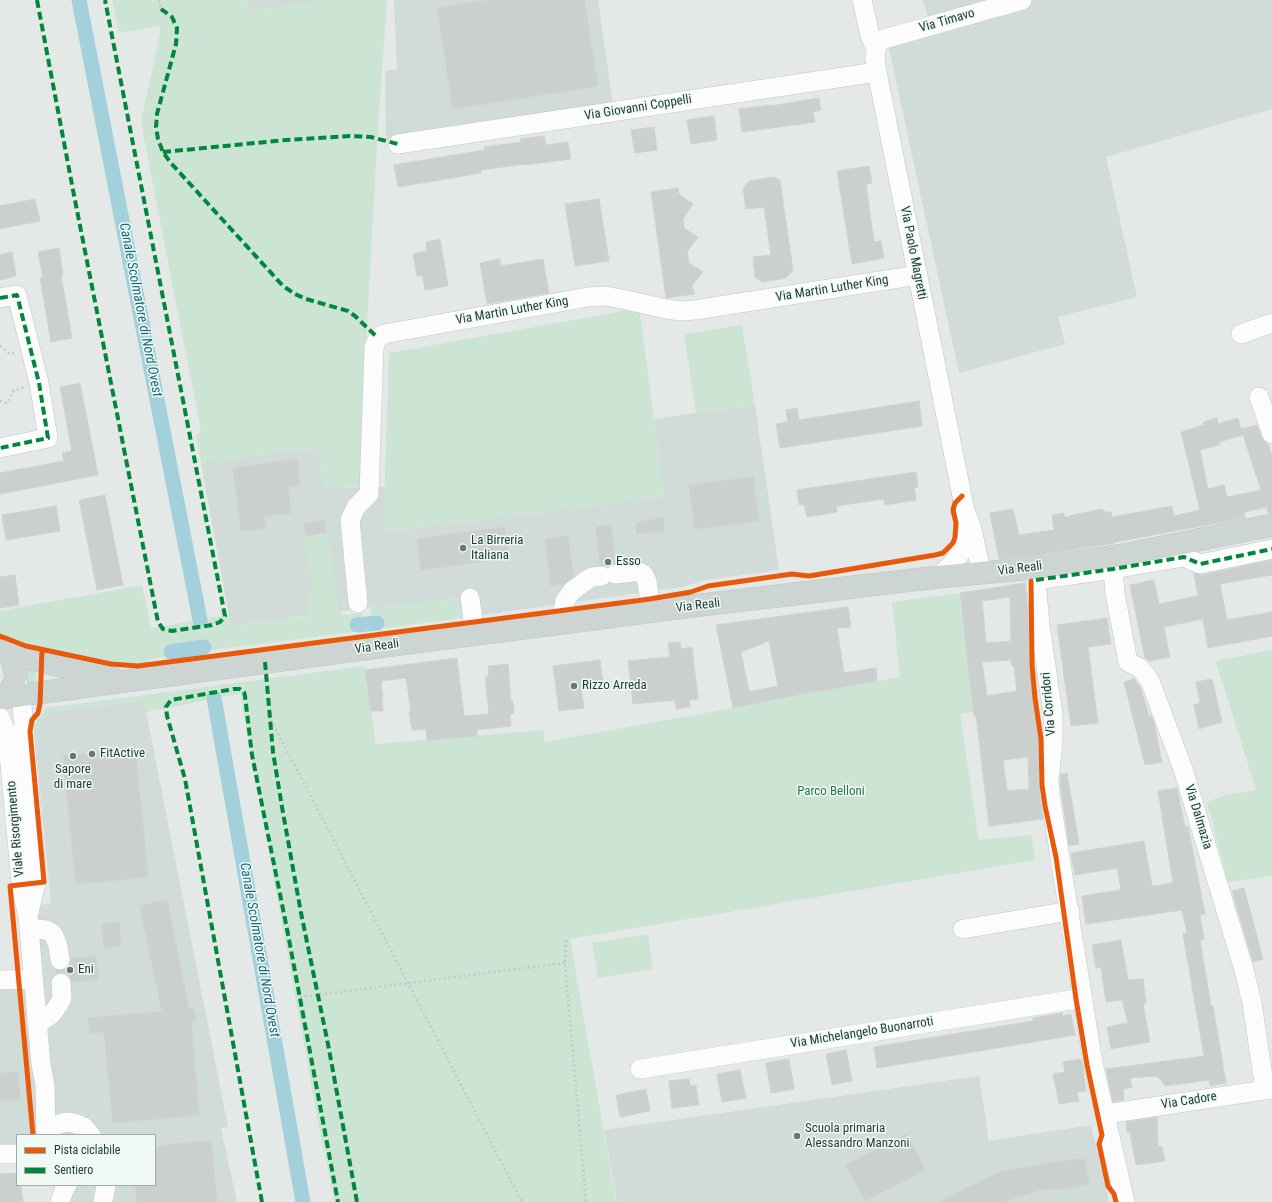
<!DOCTYPE html>
<html>
<head>
<meta charset="utf-8">
<style>
	body { margin:0 }
	#map { position:relative; width:1272px; height:1202px; overflow:hidden; background:#e4e9e7; font-family:"Roboto Condensed",sans-serif }
	canvas { display:block }
	.legend { position:absolute; left:16px; top:1134px; width:140px; height:52px; box-sizing:border-box; background:#f1f9f5; border:1px solid #9daea9; margin:0; padding:5px 7px; list-style:none; font-size:12px; color:#203e37 }
	.legend li { display:flex; align-items:center; gap:8px; height:20px }
	.legend b { width:20px; border:1px solid #9daea9 }
</style>
</head>
<body>
<div id="map">
<canvas width="1272" height="1202"></canvas>
<ul class="legend">
<li><b style="height:5px;background:#e8590c"></b>Pista ciclabile</li>
<li><b style="height:5px;background:#00873e"></b>Sentiero</li>
</ul>
</div>
<script>
const context = document.querySelector('canvas').getContext('2d');
context.lineJoin = 'round';
function paint(path, color) {
  context.fillStyle = color;
  context.fill(path, 'evenodd');
}
function toPath(rows) {
  const path = new Path2D();
  for (const r of rows) {
    path.moveTo(r[0], r[1]);
    for (let i = 2; i < r.length; i += 2) path.lineTo(r[i], r[i + 1]);
  }
  return path;
}
function trace(path, color, width, dash) {
  context.strokeStyle = color;
  context.lineWidth = width;
  context.lineCap = dash ? 'butt' : 'round';
  context.setLineDash(dash || []);
  context.stroke(path);
}
function label(font, color, halo, rows, align = 'center') {
  context.font = font + ' "Roboto Condensed",sans-serif';
  context.lineWidth = 3;
  context.setLineDash([]);
  context.textBaseline = 'middle';
  context.strokeStyle = halo;
  context.fillStyle = color;
  for (const [text, x, y, turn = 0] of rows) {
    context.save();
    context.translate(x, y);
    context.rotate((+turn || 0) * Math.PI / 180);
    context.textAlign = isNaN(turn) ? turn : align;
    if (halo) context.strokeText(text, 0, 0);
    context.fillText(text, 0, 0);
    context.restore();
  }
}
paint(toPath([
	[247,0,328,0,248,12],
	[394,0,598,0,613,105,386,141,385,71,397,69],
	[923,0,1272,0,1272,109,1106,157,1137,297,1058,317,1065,344,959,373,888,44,932,32],
	[755,405,779,570,706,580,682,587,461,618,458,599,371,607,231,626,201,463,318,448,324,488,385,487,384,532,664,497,654,419],
	[144,701,228,1127,221,1128,237,1202,58,1202,53,1185,155,1185,155,1135,17,1135,17,1152,0,1153,0,983,33,981,39,1040,49,1038,36,906,51,903,36,746,37,730,44,717,55,711],
	[979,1076,989,1141,1091,1125,1109,1202,617,1202,604,1130]
]), '#d1dbd7');
paint(toPath([
	[112,0,247,0,248,12,328,0,387,0,378,127,361,434,360,487,324,488,318,448,201,463,196,434,201,432,142,128,142,116,160,34,160,26,119,33],
	[629,310,640,313,664,497,383,532,389,353],
	[742,325,755,405,696,413,684,334],
	[328,533,339,612,342,612,343,615,361,613,363,620,359,621,357,623,357,625,360,629,364,628,364,631,204,651,203,643,171,647,172,656,149,659,148,663,138,664,116,663,37,646,13,639,0,633,0,611,142,585,151,628,229,615,231,626,310,616,308,595,314,592,303,537],
	[959,593,974,712,960,714,979,840,1032,835,1035,860,570,939,616,1202,335,1202,321,1138,240,694,234,695,146,712,143,701,55,711,44,717,37,730,36,746,34,727,38,718,46,708,364,666,376,744,543,730,545,742,733,708,797,695,900,677,892,602],
	[458,599,461,618,370,630,370,627,375,626,377,623,376,620,371,619,371,607],
	[1272,650,1272,876,1228,882,1207,802,1225,795,1256,790,1216,662,1222,660],
	[22,665,36,668,36,686,25,687],
	[648,934,653,969,598,978,592,943]
]), '#cce4d4');
trace(toPath([
	[179,646,179,650]
]), '#a2d1db', 4.5);
trace(toPath([
	[79,0,200,620],
	[357,625,377,623],
	[171,652,204,647],
	[214,698,303,1202]
]), '#a2d1db', 15);
const building = toPath([
	[488,0,584,0,598,86,453,109,437,8,488,0],
	[819,98,821,110,813,112,815,122,742,132,739,109,771,105,771,106,819,98],
	[714,116,717,140,691,144,687,120,714,116],
	[654,127,657,150,635,153,631,130,654,127],
	[544,136,546,145,568,142,571,159,524,165,524,164,481,170,481,173,398,187,394,165,485,150,484,147,521,142,520,139,544,136],
	[869,166,872,183,866,184,874,242,881,241,884,258,852,264,837,171,869,166],
	[774,177,780,180,793,270,786,278,763,282,755,277,753,257,771,255,764,207,746,209,743,189,749,181,774,177],
	[678,188,679,194,693,204,683,219,684,228,698,237,687,252,689,263,703,272,692,286,694,294,666,298,651,192,678,188],
	[35,199,40,221,0,229,0,206,35,199],
	[599,199,609,261,575,266,565,204,599,199],
	[440,239,448,286,425,290,422,275,417,276,413,254,427,251,426,242,440,239],
	[59,248,63,275,61,275,72,338,51,342,40,278,43,278,38,252,59,248],
	[12,252,16,276,0,280,0,255,12,252],
	[500,259,501,266,543,259,549,293,487,304,480,263,500,259],
	[80,383,98,475,0,494,0,473,64,461,62,453,72,451,60,387,80,383],
	[919,401,922,426,780,448,776,424,788,422,786,410,797,408,799,420,919,401],
	[1217,418,1218,424,1238,418,1241,429,1257,425,1262,438,1265,442,1268,444,1272,456,1272,513,1268,513,1267,507,1244,512,1245,518,1115,542,1115,543,1033,556,999,559,990,513,1013,509,1019,535,1054,530,1052,515,1064,513,1065,517,1101,509,1106,512,1111,512,1112,517,1172,506,1174,516,1200,510,1181,432,1204,425,1203,422,1217,418],
	[1243,435,1261,490,1227,497,1224,485,1208,489,1200,450,1219,445,1219,442,1243,435],
	[297,459,300,485,288,487,291,513,264,516,266,528,241,531,233,468,297,459],
	[916,472,918,487,914,487,916,500,885,505,884,499,836,506,837,512,807,517,804,504,799,505,797,490,916,472],
	[753,477,759,521,695,529,689,485,753,477],
	[105,495,123,585,97,590,79,500,105,495],
	[56,506,60,531,6,540,2,515,56,506],
	[663,518,664,531,637,534,636,522,663,518],
	[324,520,326,532,306,536,304,524,324,520],
	[611,525,615,563,608,567,600,565,596,527,611,525],
	[504,527,508,558,421,570,417,539,504,527],
	[568,536,573,576,564,584,551,586,545,539,568,536],
	[1272,560,1272,575,1220,584,1227,620,1272,612,1272,636,1208,648,1203,619,1164,627,1170,657,1149,661,1145,658,1130,585,1154,580,1159,604,1198,596,1194,573,1202,575,1272,560],
	[15,575,19,605,0,608,0,577,15,575],
	[1025,583,1028,612,1029,665,1036,721,1039,739,1040,762,1038,782,1043,819,989,826,976,715,974,716,960,593,1025,583],
	[1010,597,1011,641,986,643,982,601,1010,597],
	[1011,660,1012,666,1014,666,1017,691,987,696,982,662,1011,660],
	[1028,757,1029,789,1007,791,1003,760,1028,757],
	[848,607,851,627,837,628,844,673,876,668,877,681,797,695,733,708,716,625,848,607],
	[769,641,778,686,749,692,741,652,769,641],
	[1107,618,1111,644,1088,647,1098,723,1071,726,1057,625,1107,618],
	[680,642,681,649,692,647,698,699,689,700,690,707,676,709,675,700,633,704,628,661,670,657,668,643,680,642],
	[457,658,464,716,489,714,485,677,489,677,488,666,508,664,511,702,513,701,514,713,510,714,511,726,477,730,477,736,427,740,426,729,412,730,409,711,411,711,406,678,381,681,383,699,382,699,383,711,371,711,365,670,457,658],
	[600,660,603,684,581,687,584,708,559,711,553,666,600,660],
	[1134,679,1140,686,1149,716,1151,715,1154,722,1162,762,1145,765,1124,682,1134,679],
	[1212,679,1222,722,1199,729,1194,705,1200,703,1196,682,1212,679],
	[135,748,148,877,76,884,63,756,135,748],
	[1067,773,1079,844,1069,846,1060,781,1061,774,1067,773],
	[1177,788,1185,827,1188,826,1205,914,1200,915,1204,939,1200,940,1211,1006,1213,1006,1226,1083,1210,1086,1209,1080,1165,1086,1161,1080,1156,1076,1130,1078,1132,1087,1123,1089,1124,1100,1113,1102,1106,1069,1204,1056,1183,934,1187,933,1182,910,1086,924,1082,896,1121,890,1117,868,1075,875,1071,853,1144,841,1152,886,1173,883,1158,791,1177,788],
	[1244,888,1263,959,1253,962,1232,891,1244,888],
	[167,900,189,1009,194,1009,196,1021,191,1021,199,1115,113,1123,104,1032,90,1034,88,1018,162,1012,140,906,167,900],
	[119,922,121,946,104,948,102,924,119,922],
	[1121,940,1128,980,1143,979,1146,1003,1143,1004,1150,1042,1111,1049,1107,1027,1128,1023,1122,1000,1106,1002,1101,967,1096,968,1092,945,1121,940],
	[96,956,99,979,72,982,70,977,66,973,61,972,56,973,56,970,62,971,67,968,70,964,71,959,96,956],
	[1062,1013,1063,1016,1071,1014,1075,1035,877,1068,874,1047,1033,1021,1033,1018,1062,1013],
	[846,1050,852,1081,832,1085,826,1054,846,1050],
	[789,1059,794,1089,771,1093,766,1063,789,1059],
	[1080,1059,1082,1061,1084,1072,1083,1072,1086,1091,1077,1092,1079,1101,1059,1104,1053,1074,1065,1072,1063,1062,1080,1059],
	[740,1070,746,1098,722,1102,717,1074,740,1070],
	[18,1072,20,1099,0,1100,0,1073,18,1072],
	[689,1079,690,1086,696,1085,699,1105,672,1108,669,1081,689,1079],
	[646,1089,650,1111,620,1117,616,1095,646,1089],
	[1157,1117,1158,1147,1162,1146,1165,1161,1136,1165,1130,1132,1127,1132,1126,1122,1157,1117],
	[907,1134,925,1170,865,1201,846,1165,907,1134],
	[211,1141,217,1202,137,1202,135,1185,155,1185,155,1146,211,1141],
	[1085,1159,1089,1184,1071,1188,1040,1190,1002,1202,938,1202,1000,1172,1054,1162,1085,1159],
	[17,1173,17,1185,21,1185,23,1202,0,1202,0,1174,17,1173]
]);
paint(building, '#cbd0ce');
trace(building, '#cdd3d0', 1);
const minor = toPath([
	[862,0,870,36,876,49,875,59,877,72,962,496,964,507,972,529,982,574],
	[876,49,879,43,884,39,1022,0],
	[398,144,877,72],
	[0,298,17,295,39,383,48,438,0,448],
	[1241,334,1272,323],
	[1259,397,1272,434],
	[1111,556,1113,569,1115,593,1128,662,1140,668,1150,681,1183,769,1244,970,1252,1003,1265,1090],
	[1035,568,1040,625,1053,714,1053,742,1049,781,1050,795,1093,1063,1125,1202],
	[616,574,633,572,639,572,644,575,647,581,651,612],
	[938,577,950,566,959,555,964,545,965,537,965,522],
	[1036,580,1113,569,1184,557,1200,564,1272,549],
	[470,598,475,635],
	[358,603,350,520,356,507,369,494,374,347,378,338,384,334,588,297,605,296,622,299,666,309,681,311,695,310,918,275],
	[565,623,563,610,565,601,572,591,587,580,592,577,602,576],
	[17,681,22,706,33,831,36,883,29,912],
	[0,717,5,729,9,753,21,884,28,917,41,1065,45,1085,46,1135],
	[29,928,46,930,52,933,55,938,58,946,60,960],
	[963,929,1070,911],
	[0,980,33,979],
	[37,1024,52,1014,59,1004,62,998,61,983],
	[640,1069,1083,998],
	[1106,1114,1272,1089],
	[47,1135,55,1126,62,1123,69,1122,77,1124,84,1127,91,1135],
	[0,1154,17,1154],
	[60,1202,64,1190,67,1185],
	[103,1202,106,1185]
]);
const major = toPath([
	[0,648,23,657,113,678],
	[0,698,385,646,693,606,938,577,1035,568,1128,554,1272,525],
	[1,698,7,694,11,689,14,683,16,675,12,661,5,650]
]);
trace(minor, '#c1c6c4', 20);
trace(major, '#bcc5c3', 23);
trace(toPath([
	[159,0,161,9],
	[0,346,10,354,16,353],
	[0,401,7,403,14,390,25,387],
	[365,617,368,631],
	[271,720,522,1202],
	[566,940,565,963,586,1202],
	[300,997,565,963]
]), '#c0cac7', 2.5, [2, 3]);
trace(minor, '#fbfcfb', 19);
trace(major, '#cdd5d3', 22);
trace(toPath([
	[37,0,73,190,158,622,163,629,172,631,212,625,220,622,225,616,105,0],
	[161,9,172,17,177,28,176,44,157,114,156,127,158,139,163,152,170,162,283,286,295,294,306,299,348,311,355,316,378,338],
	[163,152,286,140,349,136,371,137,398,144],
	[0,298,17,295,39,383,48,438,0,448],
	[1036,580,1113,569,1184,557,1200,564,1272,549],
	[265,662,273,752,282,807,301,913,328,1044,357,1202],
	[262,1202,185,779,167,716,166,707,171,700,234,689,240,689,244,692,245,696,252,755,288,934,338,1202]
]), '#00873e', 4, [8, 4]);
trace(toPath([
	[1031,581,1032,665,1035,698,1041,739,1042,785,1045,806,1056,857,1076,999,1087,1065,1102,1135,1099,1144,1108,1186,1114,1194,1116,1202],
	[0,636,26,646,111,664,138,666,650,599,691,592,708,586,792,574,809,576,935,555,943,553,953,543,955,537,956,523,953,510,955,503,962,496],
	[33,1135,10,886,44,882,30,731,32,720,38,713,40,704,42,650]
]), '#e8590c', 5);
for (const [x, y, r, color] of [
	[463,548,4,"#657a75"],
	[608,562,4,"#657a75"],
	[574,686,4,"#657a75"],
	[92,754,4,"#657a75"],
	[73,756,4,"#657a75"],
	[70,970,4,"#657a75"],
	[797,1136,4,"#657a75"]
]) {
  const dot = new Path2D();
  dot.arc(x, y, r, 0, 2 * Math.PI);
  context.fillStyle = color;
  context.fill(dot);
  trace(dot, '#f1f9f5', 1.5);
}
label('13px', '#203e37', '#f1f9f5', [
	["Via Timavo",947,21,-16],
	["Via Giovanni Coppelli",638,108,-9],
	["Via Paolo Magretti",913,253,79],
	["Via Martin Luther King",832,289,-9],
	["Via Martin Luther King",512,311,-10],
	["Via Reali",1020,569,-7],
	["Via Reali",698,606,-7],
	["Via Reali",377,647,-8],
	["Via Corridori",1049,704,-95],
	["Via Dalmazia",1198,817,73],
	["Viale Risorgimento",16,829,-95],
	["Via Michelangelo Buonarroti",862,1033,-9],
	["Via Cadore",1189,1101,-9]
]);
label('13px', '#203e37', '#f1f9f5', [
	["La Birreria",471,541],
	["Italiana",471,556],
	["Esso",616,562],
	["Rizzo Arreda",582,686],
	["FitActive",100,754],
	["Sapore",73,770,"center"],
	["di mare",73,785,"center"],
	["Eni",78,970],
	["Scuola primaria",805,1129],
	["Alessandro Manzoni",805,1144]
], 'left');
label('13px', '#277849', '#f1f9f5', [
	["Parco Belloni",831,792]
]);
label('italic 14px', '#166a7e', '#f1f9f5', [
	["Canale Scolmatore di Nord Ovest",140,310,79],
	["Canale Scolmatore di Nord Ovest",259,950,80]
]);
</script>
</body>
</html>
